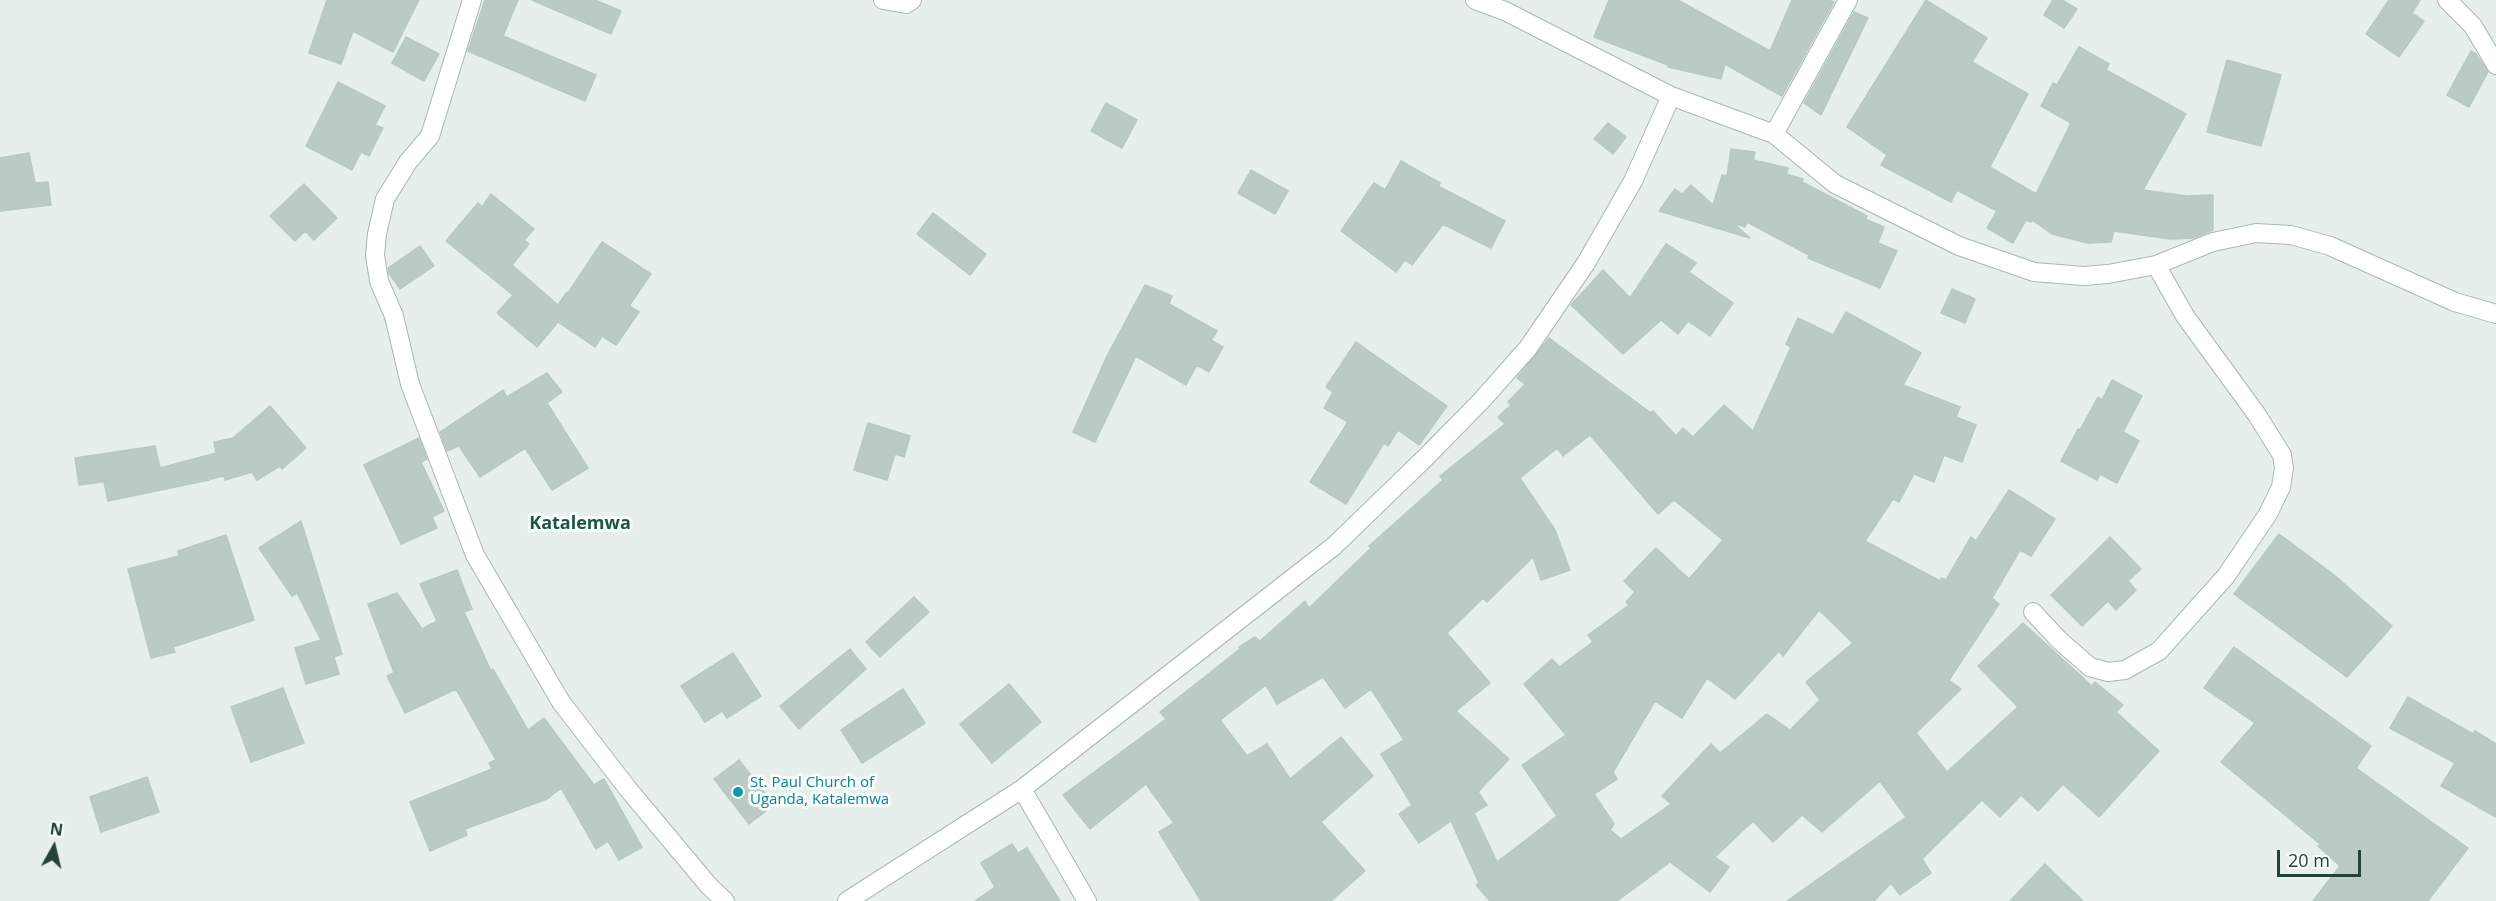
<!DOCTYPE html>
<html>
<head>
<meta charset="utf-8">
<style>
	body { margin:0 }
	#map { position:relative; width:2496px; height:901px; overflow:hidden; background:#e6efeb; font-family:"Open Sans",sans-serif }
	canvas { display:block }
	.north { position:absolute; left:24px; top:817px; width:60px; height:60px; -webkit-text-stroke:4px #f7fbf9; paint-order:stroke; rotate:8deg; font-size:16px; font-weight:700; line-height:24px; text-align:center; color:#24423a }
	.north::after { content:''; display:block; margin:auto; width:21px; height:27px; background:#24423a; clip-path:polygon(50% 0,100% 100%,50% 72%,0 100%) }
	.scale { position:absolute; left:2277px; top:850px; width:84px; height:27px; box-sizing:border-box; border:3px solid #24423a; border-top:0; padding-left:8px; font-size:18px; line-height:21px; white-space:nowrap; color:#24423a; -webkit-text-stroke:4px #f7fbf9; paint-order:stroke }
</style>
</head>
<body>
<div id="map">
<canvas width="2496" height="901"></canvas>
<div class="north">N</div>
<div class="scale">20 m</div>
</div>
<script>
const context = document.querySelector('canvas').getContext('2d');
context.lineJoin = 'round';
function paint(path, color) {
  context.fillStyle = color;
  context.fill(path, 'evenodd');
}
function toPath(rows) {
  const path = new Path2D();
  for (const r of rows) {
    path.moveTo(r[0], r[1]);
    for (let i = 2; i < r.length; i += 2) path.lineTo(r[i], r[i + 1]);
  }
  return path;
}
function trace(path, color, width, dash) {
  context.strokeStyle = color;
  context.lineWidth = width;
  context.lineCap = dash ? 'butt' : 'round';
  context.setLineDash(dash || []);
  context.stroke(path);
}
function label(font, color, halo, rows, align = 'center') {
  context.font = font + ' "Open Sans",sans-serif';
  context.lineWidth = 6;
  context.setLineDash([]);
  context.textBaseline = 'middle';
  context.strokeStyle = halo;
  context.fillStyle = color;
  for (const [text, x, y, turn = 0] of rows) {
    context.save();
    context.translate(x, y);
    context.rotate((+turn || 0) * Math.PI / 180);
    context.textAlign = isNaN(turn) ? turn : align;
    if (halo) context.strokeText(text, 0, 0);
    context.fillText(text, 0, 0);
    context.restore();
  }
}
const building = toPath([
	[327,0,419,0,393,52,353,31,341,64,309,53,327,0],
	[485,0,518,0,503,36,596,75,585,101,468,51,485,0],
	[532,0,595,0,621,11,611,34,532,0],
	[1609,0,1678,0,1770,51,1792,0,1828,0,1834,2,1782,96,1725,64,1721,79,1668,67,1668,65,1594,37,1609,0],
	[1926,0,1987,38,1972,62,2028,94,1990,167,2036,194,2071,123,2041,106,2053,83,2057,85,2079,47,2109,64,2106,70,2186,114,2143,190,2187,196,2213,195,2213,230,2193,238,2170,239,2114,231,2111,242,2088,243,2052,234,2032,220,2031,222,2026,220,2013,243,1987,228,1997,211,1957,190,1951,202,1881,165,1887,155,1847,127,1926,0],
	[2053,0,2062,0,2077,9,2064,28,2044,15,2053,0],
	[2389,0,2420,0,2412,13,2424,21,2399,57,2366,34,2389,0],
	[1854,12,1868,18,1821,115,1804,103,1854,12],
	[406,37,439,54,424,81,392,63,406,37],
	[2471,51,2476,54,2488,72,2469,107,2447,95,2471,51],
	[2227,60,2281,75,2261,146,2207,132,2227,60],
	[338,82,385,106,375,125,383,128,369,156,361,152,352,170,306,146,338,82],
	[1106,103,1137,120,1122,148,1091,131,1106,103],
	[1608,123,1626,137,1613,154,1594,139,1608,123],
	[1731,149,1755,152,1753,160,1788,168,1786,174,1803,179,1802,182,1867,216,1865,219,1884,227,1878,243,1897,251,1880,288,1808,258,1809,255,1747,222,1745,227,1733,223,1750,238,1659,211,1675,189,1682,194,1691,185,1713,205,1722,175,1727,176,1731,149],
	[29,153,35,183,48,182,51,205,0,211,0,158,29,153],
	[1401,161,1440,183,1438,186,1505,221,1491,248,1443,224,1412,265,1405,260,1396,272,1341,231,1374,183,1385,190,1401,161],
	[1251,170,1288,191,1275,214,1238,193,1251,170],
	[304,184,337,218,314,240,305,231,295,241,270,216,304,184],
	[491,194,534,229,524,240,529,244,512,265,558,305,567,292,568,293,602,242,651,274,629,306,639,312,616,345,602,336,595,347,558,322,537,347,497,313,513,295,446,241,478,203,482,207,491,194],
	[933,213,986,254,970,275,917,234,933,213],
	[1666,244,1696,263,1689,272,1733,303,1710,336,1688,321,1678,334,1661,320,1623,354,1571,305,1603,270,1630,298,1666,244],
	[420,246,434,266,400,289,389,273,388,268,420,246],
	[1145,285,1172,296,1169,304,1217,331,1211,340,1223,347,1209,372,1197,365,1186,385,1136,356,1095,442,1073,432,1107,356,1145,285],
	[1952,289,1975,299,1965,323,1941,313,1952,289],
	[1846,312,1921,353,1903,385,1960,407,1956,417,1976,425,1962,462,1944,455,1934,482,1914,474,1899,502,1893,499,1865,541,1940,581,1941,578,1946,580,1971,537,1976,541,2009,490,2055,519,2031,556,2020,550,1992,598,1999,604,1949,680,1961,689,1916,733,1947,772,2018,707,1978,666,2023,623,2092,686,2095,682,2123,705,2116,712,2159,751,2099,817,2063,784,2038,811,2021,795,2000,817,1982,800,1922,859,1931,873,1900,895,1891,883,1874,901,1787,901,1906,817,1880,781,1822,832,1802,815,1773,842,1753,821,1715,857,1729,867,1710,892,1670,862,1617,901,1490,901,1476,885,1479,883,1451,821,1419,843,1399,814,1412,805,1381,754,1404,740,1371,689,1345,708,1323,677,1277,704,1266,685,1220,720,1247,756,1267,744,1290,779,1341,737,1373,776,1321,822,1365,871,1331,901,1201,901,1159,832,1174,823,1146,784,1090,829,1063,795,1166,719,1160,712,1240,649,1239,647,1255,637,1260,641,1305,601,1309,608,1371,548,1369,546,1443,480,1440,476,1505,424,1498,417,1511,405,1508,402,1525,384,1517,378,1549,338,1651,413,1653,411,1676,436,1683,428,1693,437,1724,405,1753,431,1791,347,1786,344,1798,318,1833,335,1846,312],
	[1590,435,1658,514,1674,500,1723,540,1689,579,1656,548,1624,581,1635,592,1626,602,1629,605,1588,635,1593,642,1559,667,1552,659,1524,684,1566,735,1522,765,1557,816,1497,862,1474,813,1487,805,1478,792,1509,759,1456,711,1490,683,1447,633,1483,598,1487,602,1533,557,1541,580,1570,570,1555,530,1520,478,1557,448,1563,456,1590,435],
	[1819,610,1853,643,1806,682,1820,700,1790,730,1767,714,1720,753,1711,744,1662,796,1671,804,1621,839,1610,830,1614,824,1594,794,1617,779,1613,772,1655,701,1682,718,1707,678,1735,699,1779,651,1783,656,1819,610],
	[1356,342,1447,406,1419,445,1398,430,1388,446,1384,443,1346,504,1310,482,1348,422,1324,408,1333,392,1326,387,1356,342],
	[547,373,562,392,547,403,588,468,552,490,525,448,480,477,459,446,447,451,440,432,503,390,507,397,547,373],
	[2112,380,2142,396,2123,432,2139,441,2117,483,2100,474,2097,480,2061,461,2078,429,2080,430,2098,397,2102,400,2112,380],
	[270,406,306,448,282,469,280,466,257,480,252,472,225,480,224,476,211,479,205,470,209,480,108,501,104,482,110,481,79,485,75,458,155,446,160,468,216,453,214,442,233,438,270,406],
	[868,423,910,436,904,457,895,454,887,480,854,470,868,423],
	[419,438,427,459,421,462,444,511,432,517,437,528,401,544,364,465,419,438],
	[301,521,342,654,334,657,339,674,306,684,295,648,321,640,297,593,292,596,259,548,301,521],
	[2279,534,2333,574,2392,626,2347,677,2234,594,2279,534],
	[226,535,254,620,173,647,175,652,151,658,128,569,179,556,178,551,226,535],
	[2110,537,2141,569,2128,581,2136,590,2116,610,2108,601,2082,626,2051,595,2110,537],
	[457,570,472,609,464,612,491,671,493,669,528,730,544,718,594,785,604,779,642,847,619,860,608,841,596,849,561,788,547,799,465,829,467,835,430,851,410,802,492,769,489,763,496,760,456,689,405,713,387,676,394,673,368,604,397,593,422,629,437,621,420,584,457,570],
	[914,597,929,612,880,657,866,642,914,597],
	[2234,647,2371,746,2356,768,2468,848,2428,901,2313,901,2340,866,2318,846,2320,844,2221,762,2255,723,2204,688,2234,647],
	[850,649,866,669,799,729,780,706,850,649],
	[733,653,761,696,727,718,722,711,705,722,681,686,733,653],
	[1009,684,1041,722,992,763,960,724,1009,684],
	[283,688,304,743,251,762,231,707,283,688],
	[903,689,925,723,862,763,841,730,903,689],
	[2408,697,2473,734,2475,731,2496,744,2496,817,2441,786,2455,763,2390,728,2408,697],
	[739,760,774,805,749,824,714,779,739,760],
	[147,777,159,812,101,832,90,797,147,777],
	[1012,844,1018,853,1027,848,1060,901,975,901,995,887,981,863,1012,844],
	[2045,864,2083,901,2010,901,2045,864]
]);
paint(building, '#bbcac4');
trace(building, '#b8c9c2', 1.5);
const minor = toPath([
	[472,0,430,136,408,162,385,199,377,234,375,255,379,281,394,316,410,384,475,555,561,702,628,789,709,886,725,901],
	[883,0,906,4,912,0],
	[1475,0,1505,11,1671,96,1774,134,1835,184,1959,246,2034,272,2084,276,2108,274,2156,265,2213,242,2256,233,2291,235,2330,246,2455,302,2496,314],
	[2447,0,2473,26,2496,65],
	[1774,134,1848,0],
	[2033,612,2059,640,2090,667,2108,672,2125,670,2159,651,2226,576,2268,514,2281,487,2284,468,2282,455,2257,415,2185,316,2156,265],
	[1022,789,1087,901],
	[847,901,1022,789,1334,546,1426,457,1482,400,1528,348,1586,263,1633,181,1671,96]
]);
trace(minor, '#a8b8b2', 20);
trace(minor, '#fff', 18);
for (const [x, y, r, color] of [
	[738,792,6,"#0f9aa8"]
]) {
  const dot = new Path2D();
  dot.arc(x, y, r, 0, 2 * Math.PI);
  context.fillStyle = color;
  context.fill(dot);
  trace(dot, '#f7fbf9', 2);
}
label('15px', '#0d838f', '#f7fbf9', [
	["St. Paul Church of",750,783],
	["Uganda, Katalemwa",750,800]
], 'left');
label('bold 18px', '#1f5548', '#f7fbf9', [
	["Katalemwa",580,524]
]);
</script>
</body>
</html>
